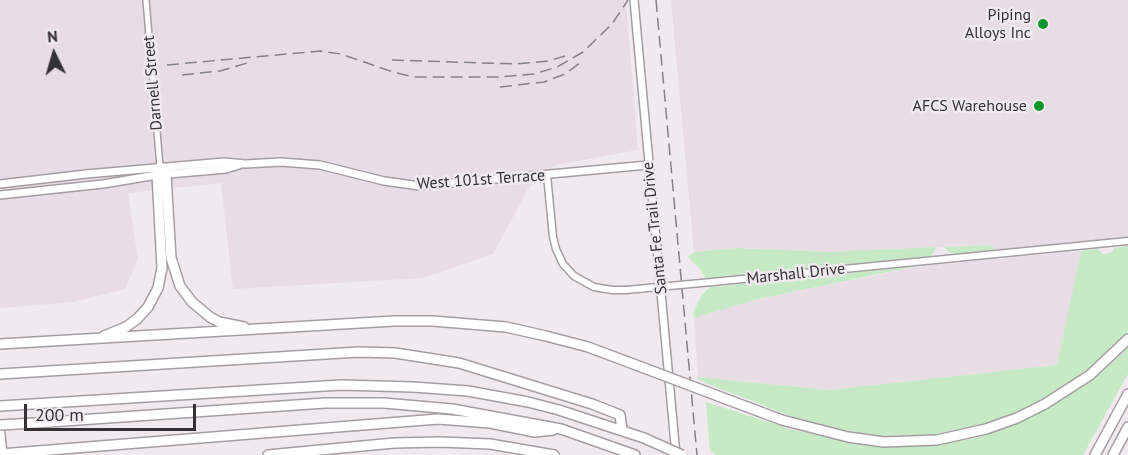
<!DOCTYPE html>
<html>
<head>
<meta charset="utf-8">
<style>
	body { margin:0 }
	#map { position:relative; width:1128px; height:455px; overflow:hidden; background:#f0eaef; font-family:"PT Sans",sans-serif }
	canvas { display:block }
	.north { position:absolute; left:24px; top:24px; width:60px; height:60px; -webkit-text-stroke:4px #f0eaef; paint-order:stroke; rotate:355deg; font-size:16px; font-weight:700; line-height:24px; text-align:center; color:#343234 }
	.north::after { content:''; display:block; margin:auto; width:21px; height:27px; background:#343234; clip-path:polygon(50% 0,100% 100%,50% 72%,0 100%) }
	.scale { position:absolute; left:24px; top:404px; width:172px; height:27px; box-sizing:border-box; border:3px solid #343234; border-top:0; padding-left:8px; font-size:18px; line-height:21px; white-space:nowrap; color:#343234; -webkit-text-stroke:4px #f0eaef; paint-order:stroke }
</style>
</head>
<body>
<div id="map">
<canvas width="1128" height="455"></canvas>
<div class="north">N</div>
<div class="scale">200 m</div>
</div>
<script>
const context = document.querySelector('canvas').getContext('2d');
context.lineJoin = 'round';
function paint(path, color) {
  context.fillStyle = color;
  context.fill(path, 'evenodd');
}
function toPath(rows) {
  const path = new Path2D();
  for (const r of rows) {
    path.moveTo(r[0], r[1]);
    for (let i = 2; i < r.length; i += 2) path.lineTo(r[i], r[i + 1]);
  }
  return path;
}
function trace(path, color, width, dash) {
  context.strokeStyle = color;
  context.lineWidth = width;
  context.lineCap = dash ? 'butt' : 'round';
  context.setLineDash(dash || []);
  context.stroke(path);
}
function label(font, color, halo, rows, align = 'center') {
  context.font = font + ' "PT Sans",sans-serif';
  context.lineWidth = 5;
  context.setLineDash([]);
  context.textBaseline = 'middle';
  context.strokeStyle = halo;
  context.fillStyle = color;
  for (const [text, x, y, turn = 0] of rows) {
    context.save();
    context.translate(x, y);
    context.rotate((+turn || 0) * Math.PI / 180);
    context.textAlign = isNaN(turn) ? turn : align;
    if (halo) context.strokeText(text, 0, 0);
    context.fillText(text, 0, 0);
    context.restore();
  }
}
paint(toPath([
	[0,0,626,0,638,150,555,165,528,189,493,254,423,278,233,289,221,183,128,193,138,259,125,289,73,302,0,308],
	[671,0,1128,0,1128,237,997,250,990,245,830,252,736,248,694,252],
	[1081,251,1058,365,829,390,698,377,694,318,754,300,922,266]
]), '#e8dce5');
paint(toPath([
	[990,245,997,250,955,254,949,252,944,247],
	[1128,246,1128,331,1096,365,1068,386,1031,407,986,424,923,436,879,437,854,433,796,418,698,380,698,377,829,390,1057,365,1081,251,1098,249,1103,254,1111,253,1114,248],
	[937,247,930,257,706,278,700,269,688,257,694,252,736,248,830,252],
	[910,267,913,267,754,300,694,318,693,312,702,295,710,287],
	[1128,345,1128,374,1083,455,716,455,710,451,706,402,793,430,874,446,929,446,975,438,1001,429,1046,409,1097,375]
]), '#c6eac6');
const minor = toPath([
	[146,0,160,167]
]);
const tertiary = toPath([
	[547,175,553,237,556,249,563,264,574,276,594,287,612,290,626,290],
	[712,282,1128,241]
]);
const secondary = toPath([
	[634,0,676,455],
	[0,184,86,174,224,162,245,164,281,162,320,165,384,181,420,186,648,165],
	[0,195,103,184,157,175,226,169,239,165],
	[0,424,3,455]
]);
const motorway = toPath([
	[160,167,166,175,171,258,180,286,192,302,210,317,219,322,244,327],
	[104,336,126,327,137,319,148,307,158,288,162,268,157,175,160,167],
	[0,344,394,321,433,321,506,327,546,336,588,347,644,368],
	[0,374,359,352,395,353,459,363,592,404,620,415,622,430],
	[718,396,782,420,848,437,884,442,937,440,986,429,1017,418,1045,404,1090,375,1128,339],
	[0,406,341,385,413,387,468,391,528,402,559,410,644,438],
	[35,423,325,403,384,403,452,409,561,429,635,455],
	[0,454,438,419,490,423,535,432,553,430],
	[268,455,394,443,441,442,490,444,554,455],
	[1095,455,1128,394],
	[1113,455,1128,427]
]);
trace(minor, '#a49ea2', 8);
trace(tertiary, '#a49ea2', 9);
trace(secondary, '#a49ea2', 10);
trace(motorway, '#a49ea2', 12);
trace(minor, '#fff', 5);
trace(tertiary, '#fff', 6);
trace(secondary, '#fff', 7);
trace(motorway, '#fff', 9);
trace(toPath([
	[656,0,697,455],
	[392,60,516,64,548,61,565,56],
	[167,65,320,51,341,54,393,72,414,77,498,77,534,74,557,67,583,52,612,24,628,0],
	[182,75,220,71,247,63],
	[500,87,544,82,565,74,581,62]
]), '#858285', 1.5, [12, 6]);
const tertiaryBridge = toPath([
	[626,290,712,282]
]);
const motorwayBridge = toPath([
	[644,368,718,396],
	[0,425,35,423],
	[644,438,682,455]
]);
trace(tertiaryBridge, '#a49ea2', 9, []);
trace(motorwayBridge, '#a49ea2', 12, []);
trace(tertiaryBridge, '#fff', 6);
trace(motorwayBridge, '#fff', 9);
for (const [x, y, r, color] of [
	[1043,24,6,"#0f972d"],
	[1039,106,6,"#0f972d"]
]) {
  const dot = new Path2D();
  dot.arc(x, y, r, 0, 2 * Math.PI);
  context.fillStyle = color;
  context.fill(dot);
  trace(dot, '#f0eaef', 2);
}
label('16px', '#343234', '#f0eaef', [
	["Piping",1031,15],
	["Alloys Inc",1031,33],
	["AFCS Warehouse",1027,106]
], 'right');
label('16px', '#343234', '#f0eaef', [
	["Darnell Street",153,83,-95],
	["West 101st Terrace",481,180,-4],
	["Santa Fe Trail Drive",655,228,-96],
	["Marshall Drive",796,274,-6]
]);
</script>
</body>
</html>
